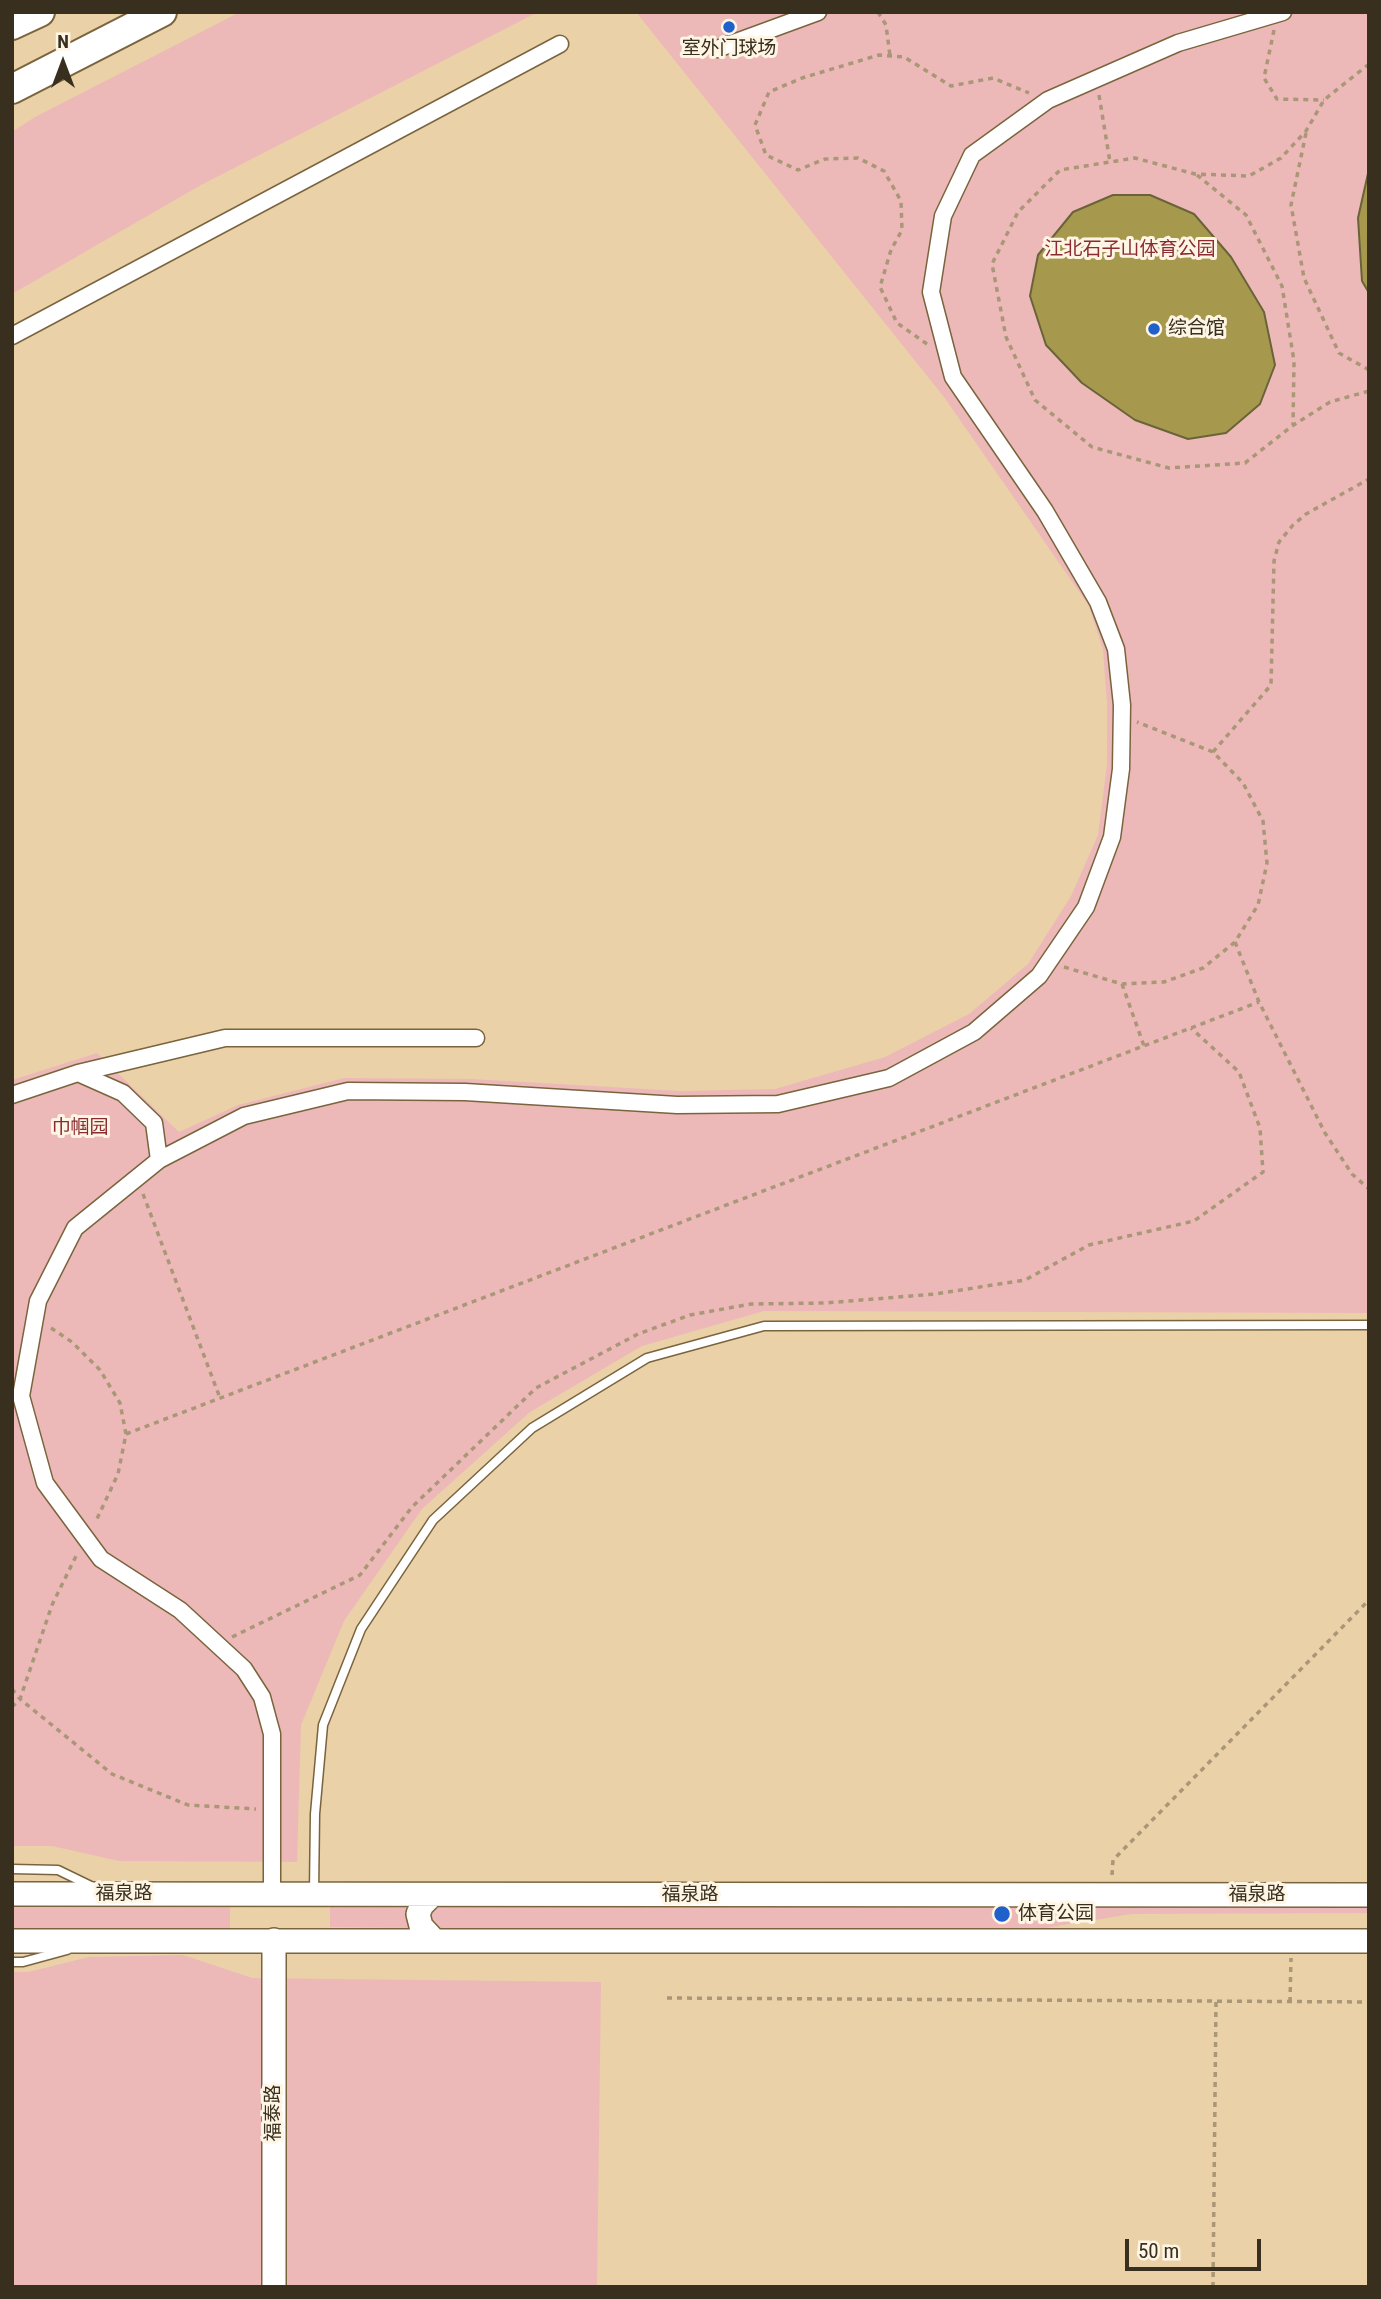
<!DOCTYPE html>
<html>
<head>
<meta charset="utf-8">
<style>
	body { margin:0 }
	#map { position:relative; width:1381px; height:2299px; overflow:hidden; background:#ead1a8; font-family:"Roboto Condensed",sans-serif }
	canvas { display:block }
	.frame { position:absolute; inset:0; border:14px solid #392f1f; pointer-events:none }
	.north { position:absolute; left:28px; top:28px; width:70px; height:70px; -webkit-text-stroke:5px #fff5e4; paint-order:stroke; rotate:0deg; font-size:19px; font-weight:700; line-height:28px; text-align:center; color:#392f1f }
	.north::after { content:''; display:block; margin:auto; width:24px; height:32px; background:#392f1f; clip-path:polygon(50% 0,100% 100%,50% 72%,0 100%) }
	.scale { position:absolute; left:1125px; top:2239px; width:136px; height:32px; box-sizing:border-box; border:4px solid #392f1f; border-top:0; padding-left:9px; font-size:21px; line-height:24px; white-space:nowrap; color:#392f1f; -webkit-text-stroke:5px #fff5e4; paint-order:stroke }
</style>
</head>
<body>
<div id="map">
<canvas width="1381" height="2299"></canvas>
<div class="frame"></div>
<div class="north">N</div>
<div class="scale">50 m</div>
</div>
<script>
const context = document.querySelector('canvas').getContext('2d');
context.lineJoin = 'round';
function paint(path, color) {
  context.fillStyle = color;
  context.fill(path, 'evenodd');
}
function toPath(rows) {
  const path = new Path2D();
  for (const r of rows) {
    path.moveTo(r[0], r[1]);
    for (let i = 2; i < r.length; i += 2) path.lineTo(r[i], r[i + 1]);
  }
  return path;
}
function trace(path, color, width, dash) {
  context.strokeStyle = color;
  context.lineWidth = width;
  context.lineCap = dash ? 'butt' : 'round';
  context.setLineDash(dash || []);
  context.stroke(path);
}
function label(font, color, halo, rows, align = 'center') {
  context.font = font + ' "Roboto Condensed","Noto Sans SC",sans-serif';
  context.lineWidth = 6;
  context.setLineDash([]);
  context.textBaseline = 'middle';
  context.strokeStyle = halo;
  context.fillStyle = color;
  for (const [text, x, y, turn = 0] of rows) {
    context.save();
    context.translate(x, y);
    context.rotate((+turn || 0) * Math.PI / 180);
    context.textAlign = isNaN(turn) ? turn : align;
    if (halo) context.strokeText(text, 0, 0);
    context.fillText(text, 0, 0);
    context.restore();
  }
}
paint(toPath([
	[240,12,538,12,201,185,12,294,12,132,35,117],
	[636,12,1369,12,1369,1313,764,1311,642,1346,530,1412,422,1509,344,1621,301,1725,297,1862,119,1861,52,1846,12,1846,12,1080,97,1053,179,1132,238,1105,344,1078,472,1079,680,1091,775,1089,885,1057,969,1014,1028,964,1071,896,1098,835,1107,764,1107,703,1103,650,1089,606,944,397],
	[230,1900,230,1928,12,1929,12,1901],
	[330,1901,413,1901,413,1928,330,1927],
	[435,1901,1369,1901,1369,1913,1132,1914,1045,1928,434,1928,427,1914],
	[183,1955,252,1978,601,1982,597,2287,12,2287,12,1972,28,1972,89,1957]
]), '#edb9b8');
const building = toPath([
	[1369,169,1369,293,1362,281,1358,218,1369,169],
	[1113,195,1150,195,1194,214,1231,257,1264,312,1275,365,1260,404,1226,433,1188,439,1135,420,1082,383,1046,345,1030,296,1038,255,1073,212,1113,195]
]);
paint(building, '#a6994d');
trace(building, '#6a6339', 2);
const lane = toPath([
	[12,1869,58,1870,93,1887],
	[314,1892,315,1814,323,1725,361,1629,433,1520,532,1428,647,1358,764,1326,1369,1325],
	[12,1962,23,1962,67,1950]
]);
const street = toPath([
	[717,49,818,12],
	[12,336,560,44],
	[78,1073,123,1093,154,1123,159,1160],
	[12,1095,78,1073,225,1038,476,1038],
	[272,1895,272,1734,262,1697,244,1669,180,1610,101,1559,45,1483,21,1396,38,1301,75,1228,159,1160,244,1116,348,1091,465,1092,677,1105,778,1104,889,1078,974,1032,1039,976,1086,907,1112,837,1121,769,1122,705,1116,649,1098,602,1045,511,953,377,931,292,943,216,972,155,1048,100,1178,43,1283,12]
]);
const secondary = toPath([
	[12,1894,1369,1895],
	[432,1895,422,1905,418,1914,421,1926,434,1940],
	[12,1941,1369,1941],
	[274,2287,274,1940]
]);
const highway = toPath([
	[12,25,40,12],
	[12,89,162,12]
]);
trace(lane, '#7a643e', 11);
trace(street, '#7a643e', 19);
trace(secondary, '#7a643e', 26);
trace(highway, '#7a643e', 32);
trace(toPath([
	[878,12,886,25,890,56],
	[1274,30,1264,78,1277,99,1324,100],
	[1369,64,1324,100,1306,131,1281,158,1249,176,1195,174,1135,158,1060,170,1018,212,992,264,1006,337,1035,400,1092,447,1169,468,1245,463,1292,426,1330,402,1369,391],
	[1099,95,1110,162],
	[1306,133,1291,205,1304,278,1339,353,1369,370],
	[1197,175,1246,215,1282,286,1294,361,1293,425],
	[927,344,897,323,880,287,891,250,902,230,901,201,884,171,858,158,825,159,798,170,766,155,755,125,769,92,802,78,879,55,904,57,951,86,993,78,1029,93],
	[1213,752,1271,685,1274,561,1279,542,1293,525,1306,514,1369,479],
	[1235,942,1259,1002,1325,1133,1352,1174,1369,1189],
	[1064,967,1122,984,1164,982,1203,968,1235,942,1258,905,1267,863,1263,821,1243,783,1213,752,1137,722],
	[1122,984,1144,1046],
	[143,1194,220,1398],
	[51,1328,72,1342,100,1370,120,1403,126,1434,118,1474,95,1523],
	[126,1434,1259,1002],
	[232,1637,360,1575,412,1507,536,1388,638,1334,690,1315,751,1304,825,1303,935,1294,1025,1280,1089,1245,1194,1221,1263,1172,1260,1128,1239,1072,1191,1028],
	[12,1689,20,1699,112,1774,188,1805,256,1809],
	[12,1707,20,1699,52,1605,77,1554],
	[1112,1875,1113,1860,1369,1600],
	[667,1998,1369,2002],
	[1290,2002,1291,1958],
	[1213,2287,1216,2002]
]), '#aa9777', 3.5, [5, 5]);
trace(lane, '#fff', 8);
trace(street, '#fff', 16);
trace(secondary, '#fff', 23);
trace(highway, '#fff', 28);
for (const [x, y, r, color] of [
	[729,27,7,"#1f60cb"],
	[1154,329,7,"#1f60cb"],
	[1002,1914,9,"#1f60cb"]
]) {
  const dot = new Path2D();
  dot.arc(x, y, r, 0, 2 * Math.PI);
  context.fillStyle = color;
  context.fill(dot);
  trace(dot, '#fff5e4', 2.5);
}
label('19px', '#392f1f', '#fff5e4', [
	["室外门球场",729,49,"center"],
	["综合馆",1168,329],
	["体育公园",1018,1914]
], 'left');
label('19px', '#892b31', '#fff5e4', [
	["江北石子山体育公园",1130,250],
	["巾帼园",80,1128]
]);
label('19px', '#392f1f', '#fff5e4', [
	["福泉路",124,1894],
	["福泉路",690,1895],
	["福泉路",1257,1895],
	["福泰路",274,2113,-90]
]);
</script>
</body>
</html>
